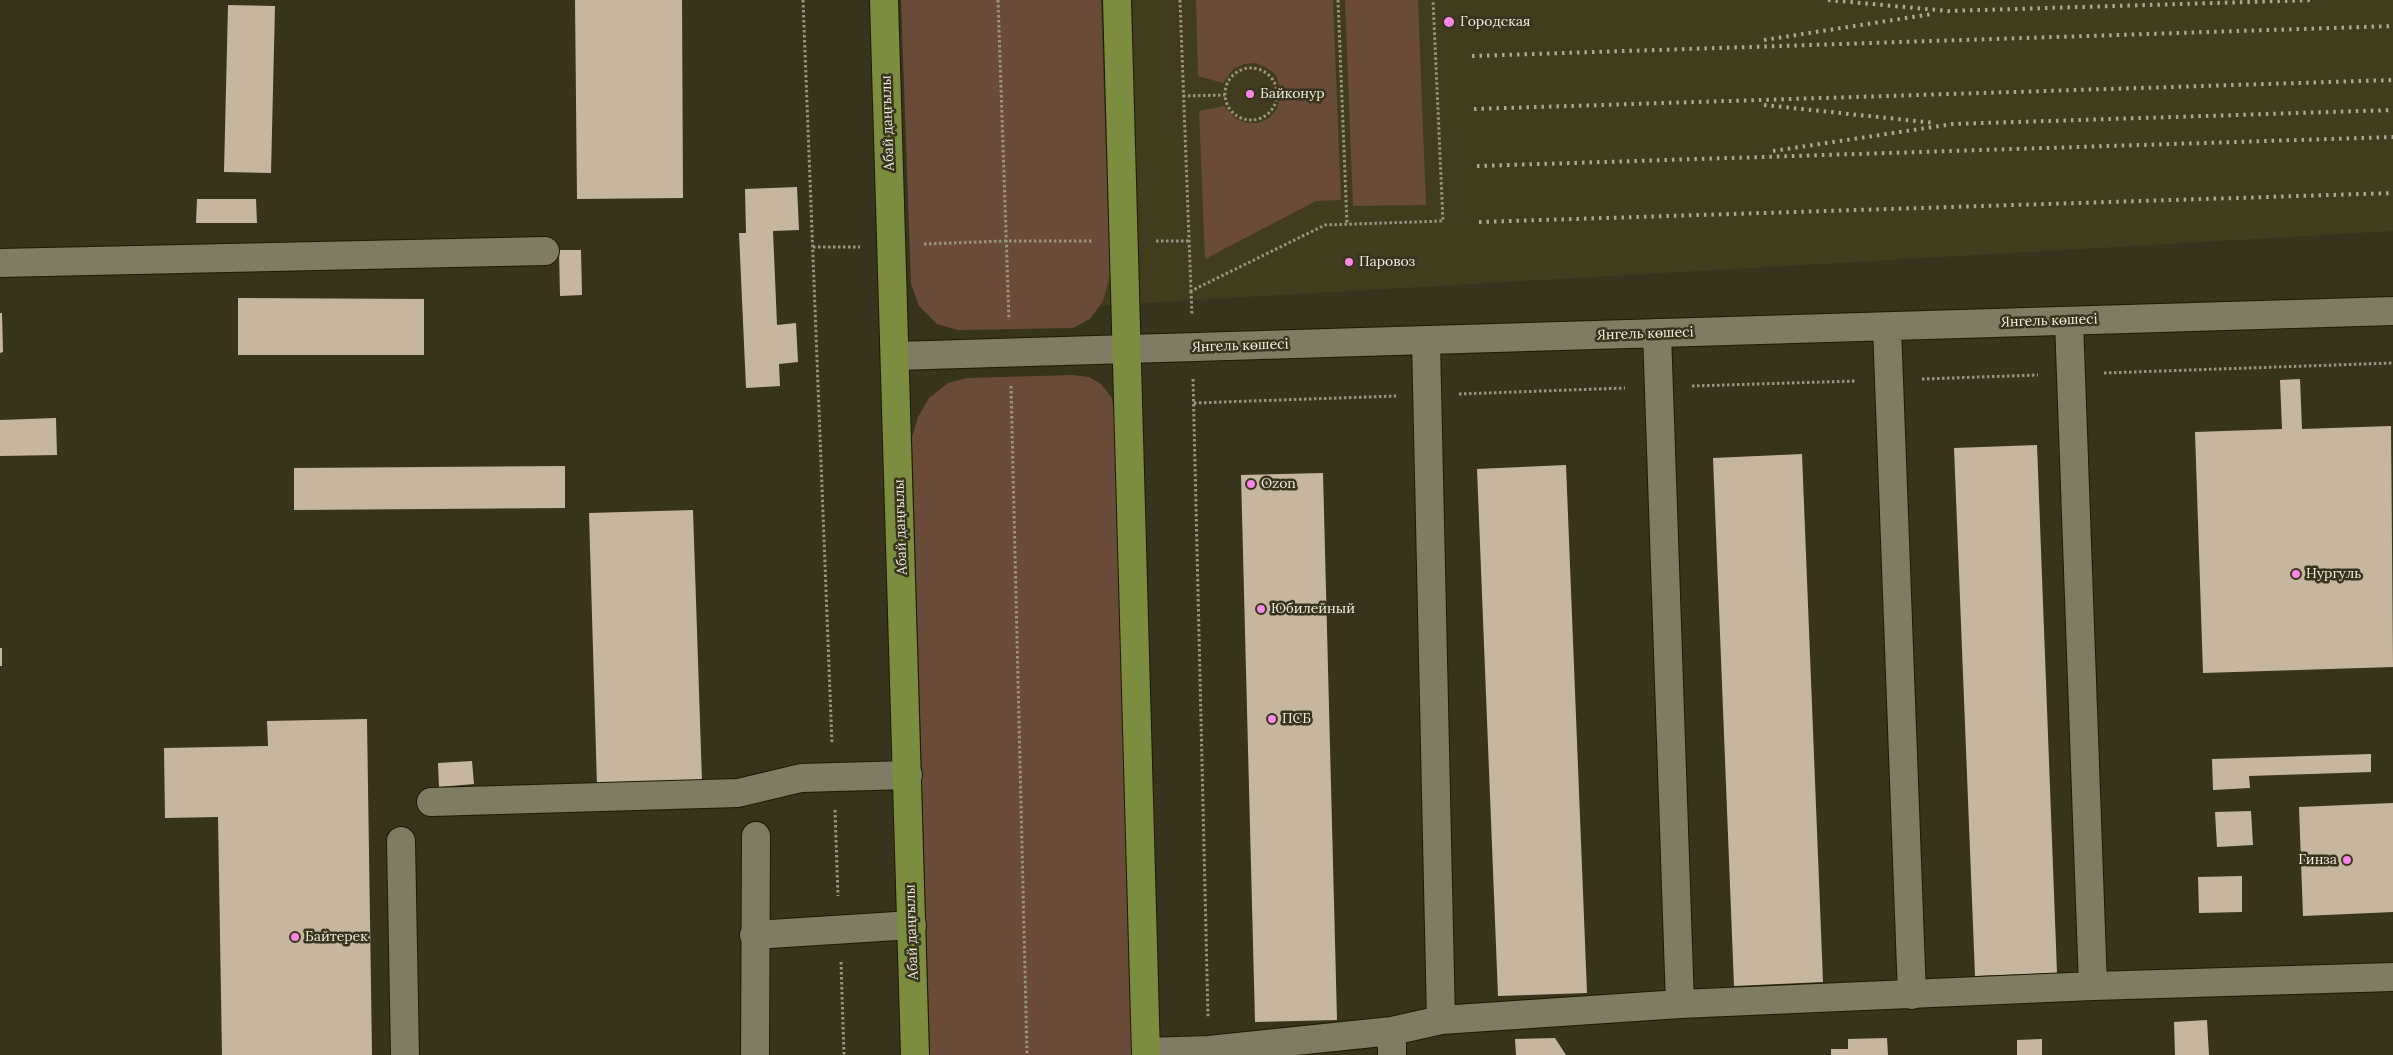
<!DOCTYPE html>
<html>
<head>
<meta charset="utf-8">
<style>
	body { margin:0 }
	canvas { display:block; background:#37331c }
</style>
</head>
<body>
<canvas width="2393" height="1055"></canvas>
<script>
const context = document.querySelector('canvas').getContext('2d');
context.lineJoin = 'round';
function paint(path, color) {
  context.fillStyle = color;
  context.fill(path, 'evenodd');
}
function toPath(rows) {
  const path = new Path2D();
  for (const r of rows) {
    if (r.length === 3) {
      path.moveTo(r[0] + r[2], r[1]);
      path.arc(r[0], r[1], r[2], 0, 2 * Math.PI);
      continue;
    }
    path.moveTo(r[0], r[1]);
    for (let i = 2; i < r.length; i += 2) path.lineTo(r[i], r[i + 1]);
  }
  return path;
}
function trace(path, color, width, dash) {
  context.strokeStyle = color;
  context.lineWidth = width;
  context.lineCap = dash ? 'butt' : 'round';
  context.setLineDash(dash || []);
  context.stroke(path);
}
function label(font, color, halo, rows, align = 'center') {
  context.font = font + ' Lora,serif';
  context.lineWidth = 5;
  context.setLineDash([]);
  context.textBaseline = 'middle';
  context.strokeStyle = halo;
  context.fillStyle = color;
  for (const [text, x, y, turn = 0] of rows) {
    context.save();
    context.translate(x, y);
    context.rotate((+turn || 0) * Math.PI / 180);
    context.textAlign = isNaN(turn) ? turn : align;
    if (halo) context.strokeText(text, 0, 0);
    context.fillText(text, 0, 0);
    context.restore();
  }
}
paint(toPath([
	[1046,0,2393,0,2393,231,1055,308]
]), '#423c1e');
paint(toPath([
	[901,0,1101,0,1110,276,1103,301,1090,319,1073,328,958,330,937,324,919,306,911,284],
	[1196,0,1333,0,1341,200,1316,201,1205,259,1199,111,1224,106,1236,119,1247,123,1258,123,1269,118,1277,109,1281,92,1276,75,1267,68,1256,63,1244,64,1233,69,1223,83,1198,76],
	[1345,0,1418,0,1426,205,1353,206],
	[1072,375,1089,377,1101,384,1112,398,1116,424,1132,1055,930,1055,912,437,918,417,929,398,948,383,967,378]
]), '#6a4a39');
paint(toPath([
	[575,0,682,0,683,198,577,199],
	[228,5,275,6,271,173,224,172],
	[797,187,799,230,773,231,777,325,796,323,798,362,779,364,780,386,746,388,739,233,746,233,745,189],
	[197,199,256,199,257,223,196,223],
	[559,250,581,250,582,295,560,296],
	[238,298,424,299,424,355,238,355],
	[0,313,2,313,3,352,0,353],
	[2300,379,2302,429,2391,426,2393,667,2203,673,2195,432,2282,429,2280,380],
	[56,418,57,455,0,456,0,420],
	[2037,445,2057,973,1975,976,1954,448],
	[1802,454,1823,982,1734,986,1713,458],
	[1566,465,1587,993,1498,996,1477,469],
	[565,466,565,508,294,510,294,468],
	[1323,473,1337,1020,1255,1022,1241,475],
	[693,510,702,782,597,786,589,513],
	[0,648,2,648,2,666,0,666],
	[367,719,372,1055,222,1055,218,817,165,818,164,748,268,746,267,721],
	[2371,754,2371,772,2249,776,2250,788,2213,790,2212,759],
	[472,761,474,784,439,787,438,763],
	[2393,803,2393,912,2303,916,2299,807],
	[2251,811,2253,845,2217,847,2215,812],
	[2242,876,2242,912,2199,913,2198,877],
	[2207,1020,2209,1055,2175,1055,2174,1022],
	[1555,1038,1566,1055,1516,1055,1515,1039],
	[1887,1038,1888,1055,1831,1055,1831,1049,1848,1049,1848,1039],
	[2042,1039,2042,1055,2017,1055,2017,1040]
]), '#c7b69f');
const minor = toPath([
	[0,263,545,251],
	[2069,321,2093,986],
	[1887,327,1912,995],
	[1657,333,1680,1004],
	[1426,341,1441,1020],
	[896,356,2393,311],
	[431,802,738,793,801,778,908,775],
	[401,841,405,1055],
	[754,935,912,925],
	[1392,1031,1392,1055],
	[1146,1052,1209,1050,1392,1031,1441,1020,1680,1004,2093,986,2393,977],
	[755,1055,756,836]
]);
const major = toPath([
	[884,0,915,1055],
	[1117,0,1146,1055]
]);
trace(minor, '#1e1a05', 30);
trace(major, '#1e1a05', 30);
trace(toPath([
	[803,0,832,744],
	[998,0,1009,320],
	[1180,0,1191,291,1325,225,1443,221,1433,0],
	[1338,0,1347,224],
	[1251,94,26],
	[1183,96,1225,95],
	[1156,241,1189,241],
	[924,244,1006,241,1092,241],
	[813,247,860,247],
	[1191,291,1192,315],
	[2104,373,2393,363],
	[1193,379,1208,1018],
	[1922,379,2038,375],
	[1011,386,1027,1055],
	[1692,386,1855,381],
	[1459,394,1625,388],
	[1194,403,1396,396],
	[835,810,838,896],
	[841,962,844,1055]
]), '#989583', 3, [2.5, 2.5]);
trace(minor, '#807c63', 28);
trace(major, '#7c8d3f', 28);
trace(toPath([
	[1828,0,1948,11,2314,0],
	[1764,40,1932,14],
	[1472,56,2393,26],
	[1764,105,1935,123],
	[1474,109,2393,80],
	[1773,151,1953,124,2393,110],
	[1477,166,2393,137],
	[1479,222,2393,193]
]), '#aba896', 4, [2.5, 5]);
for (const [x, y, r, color] of [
	[1449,22,6,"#fa87e7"],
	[1250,94,5,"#fa87e7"],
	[1349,262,5,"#fa87e7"],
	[1251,484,5,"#fa87e7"],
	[2296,574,5,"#fa87e7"],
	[1261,609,5,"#fa87e7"],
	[1272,719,5,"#fa87e7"],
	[2347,860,5,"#fa87e7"],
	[295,937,5,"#fa87e7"]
]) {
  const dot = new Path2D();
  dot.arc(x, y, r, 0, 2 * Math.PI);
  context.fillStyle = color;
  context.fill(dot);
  trace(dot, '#37331c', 2);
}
label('14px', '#f1eee0', '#37331c', [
	["Городская",1460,22],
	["Байконур",1260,94],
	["Паровоз",1359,262],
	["Ozon",1261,484],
	["Нургуль",2306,574],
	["Юбилейный",1271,609],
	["ПСБ",1282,719],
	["Гинза",2337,860,"right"],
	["Байтерек",305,937]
], 'left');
label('14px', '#f1eee0', '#37331c', [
	["Абай даңғылы",888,123,-92],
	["Янгель көшесі",2049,321,-2],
	["Янгель көшесі",1645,334,-2],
	["Янгель көшесі",1240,346,-2],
	["Абай даңғылы",901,527,-92],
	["Абай даңғылы",912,932,-92]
]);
</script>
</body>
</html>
